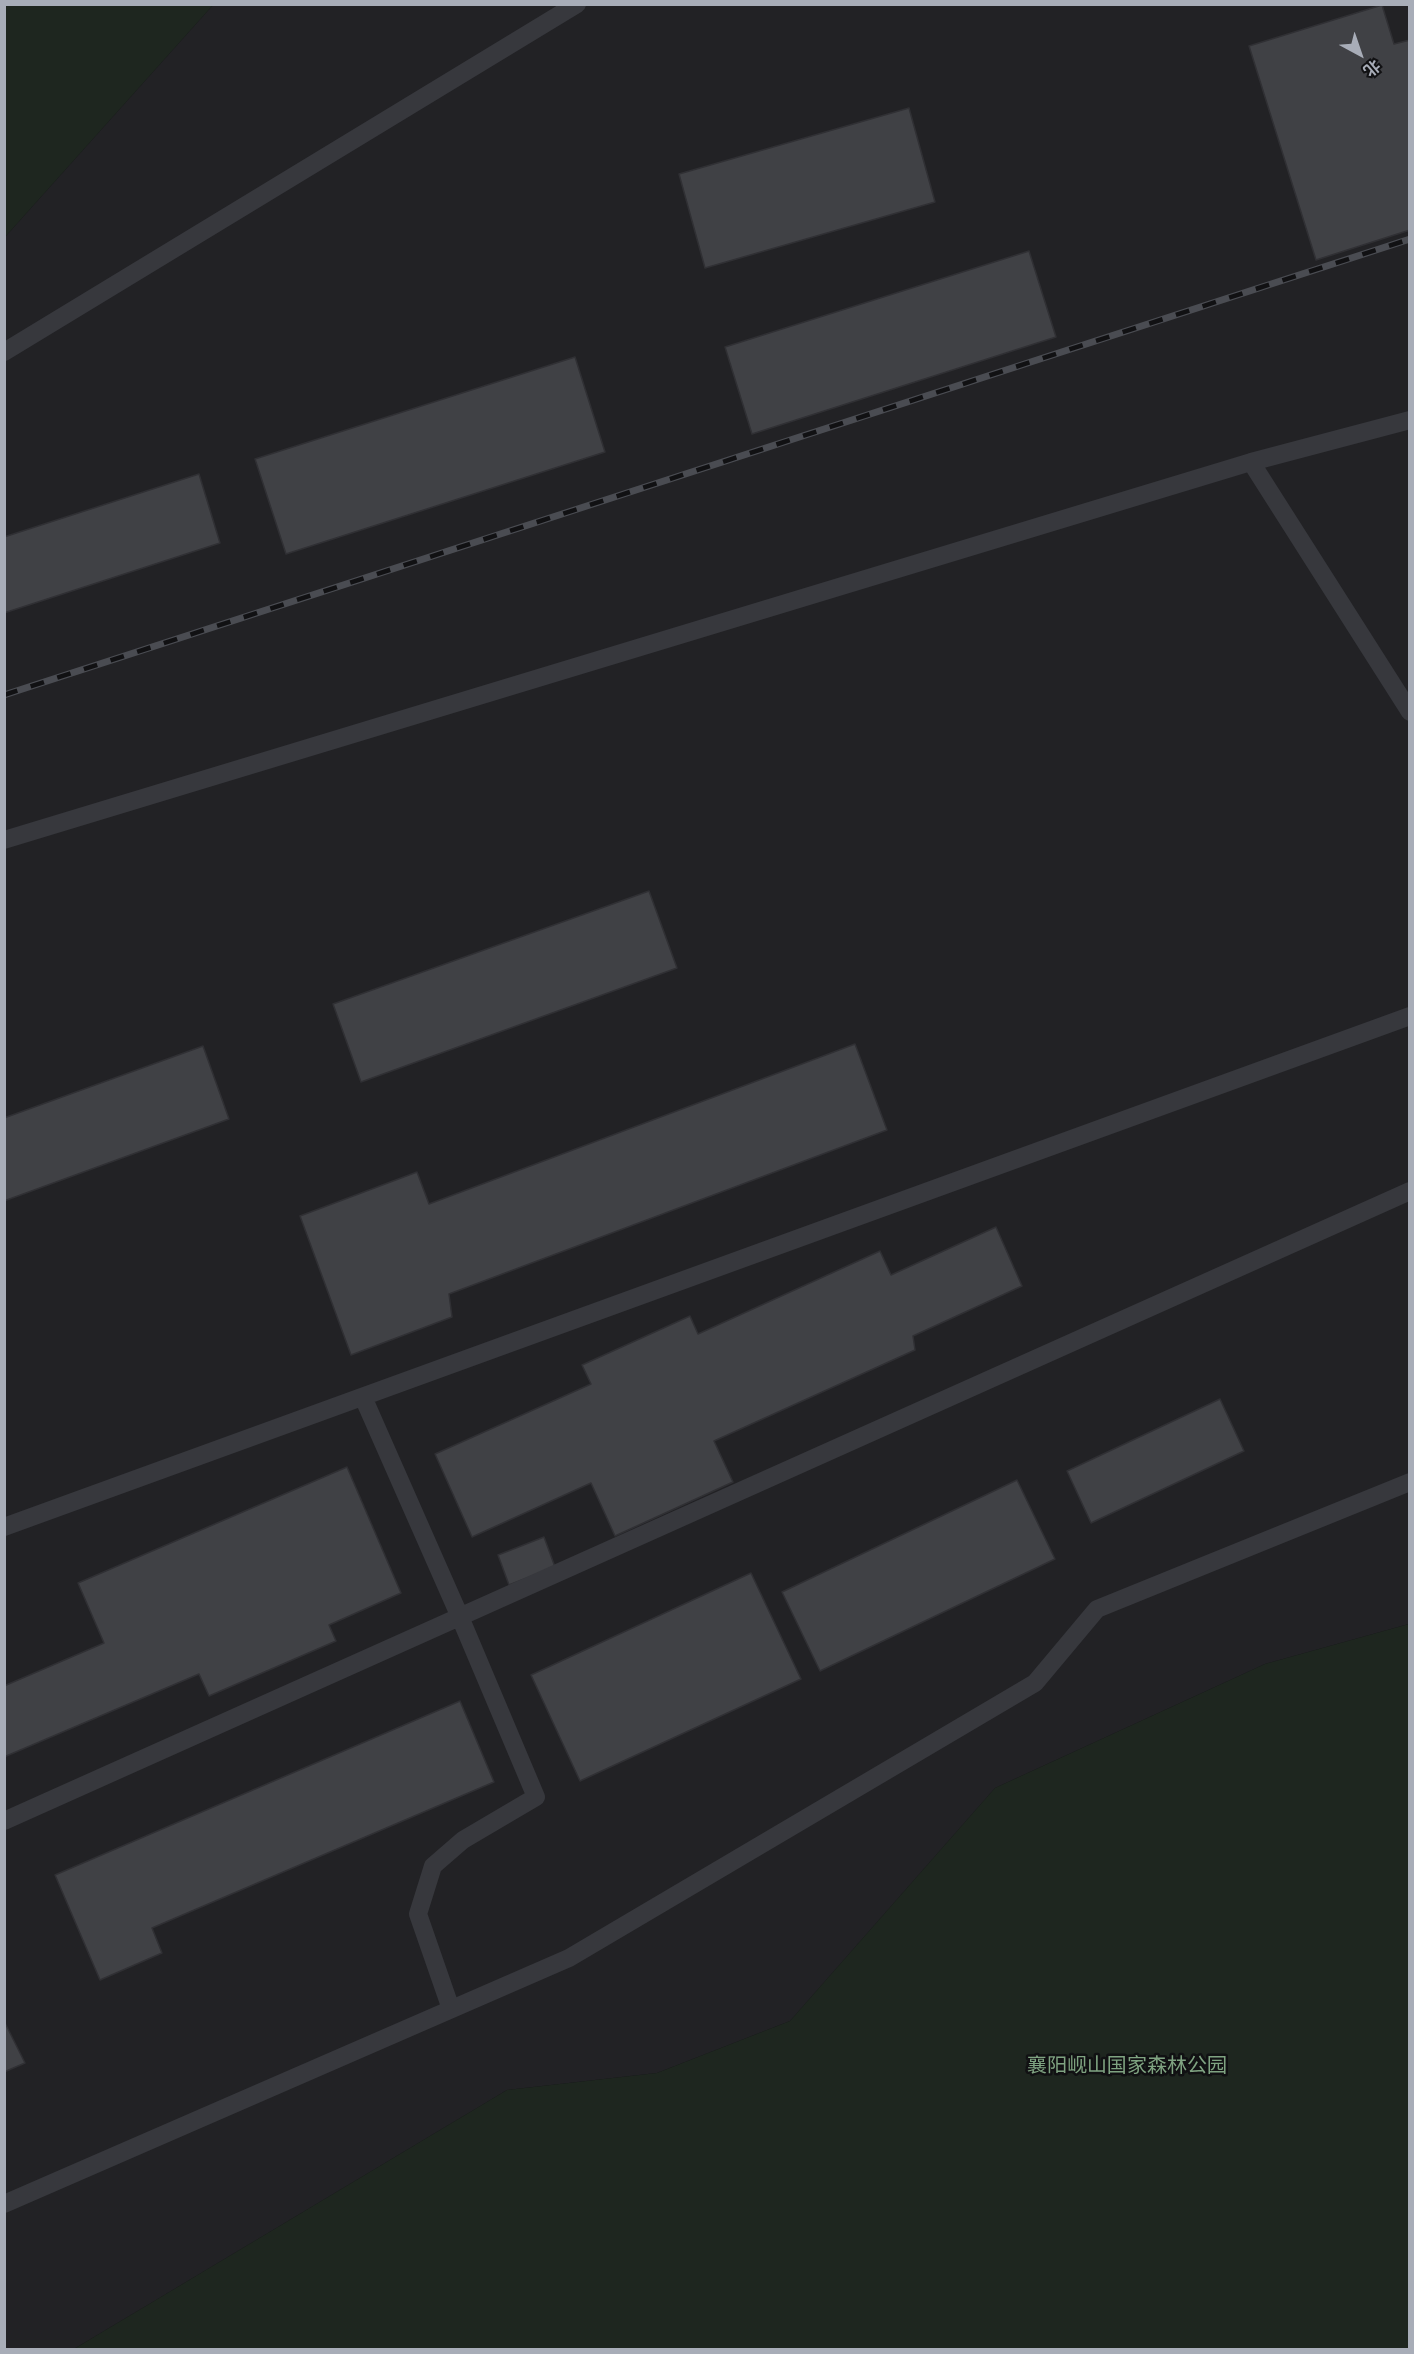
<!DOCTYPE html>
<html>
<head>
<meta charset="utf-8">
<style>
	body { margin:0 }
	#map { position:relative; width:1414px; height:2354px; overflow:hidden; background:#161618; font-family:"Space Grotesk","Noto Sans SC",sans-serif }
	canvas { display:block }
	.frame { position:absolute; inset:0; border:6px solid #a8adb8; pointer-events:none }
	.north { position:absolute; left:1330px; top:24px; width:60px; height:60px; -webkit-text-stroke:4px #111113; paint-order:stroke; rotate:140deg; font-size:16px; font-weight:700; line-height:24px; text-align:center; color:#a8adb8 }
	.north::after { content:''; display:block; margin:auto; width:21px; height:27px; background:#a8adb8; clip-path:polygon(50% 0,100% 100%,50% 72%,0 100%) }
</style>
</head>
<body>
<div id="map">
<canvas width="1414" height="2354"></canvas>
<div class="frame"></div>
<div class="north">北</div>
</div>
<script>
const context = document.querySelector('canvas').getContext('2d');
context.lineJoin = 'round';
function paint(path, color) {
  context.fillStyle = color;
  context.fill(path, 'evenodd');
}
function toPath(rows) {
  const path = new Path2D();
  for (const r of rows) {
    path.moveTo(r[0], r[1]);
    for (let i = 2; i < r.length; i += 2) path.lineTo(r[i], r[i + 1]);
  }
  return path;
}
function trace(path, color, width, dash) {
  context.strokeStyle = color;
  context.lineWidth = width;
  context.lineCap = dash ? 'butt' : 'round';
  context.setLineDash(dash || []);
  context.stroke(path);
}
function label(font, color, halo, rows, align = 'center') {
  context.font = font + ' "Space Grotesk","Noto Sans SC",sans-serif';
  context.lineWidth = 5;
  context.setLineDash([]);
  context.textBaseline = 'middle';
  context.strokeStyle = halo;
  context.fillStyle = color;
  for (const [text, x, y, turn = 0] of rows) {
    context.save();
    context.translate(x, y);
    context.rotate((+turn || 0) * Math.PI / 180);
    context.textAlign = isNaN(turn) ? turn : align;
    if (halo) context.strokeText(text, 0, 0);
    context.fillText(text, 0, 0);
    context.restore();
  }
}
paint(toPath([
	[213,5,1409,5,1409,1624,1265,1664,995,1788,790,2021,657,2073,507,2090,74,2349,5,2350,5,237]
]), '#222225');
paint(toPath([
	[5,4,213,5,5,237,4,5],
	[1409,1624,1409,2349,74,2349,507,2090,657,2073,790,2021,995,1788,1265,1664]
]), '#1e261f');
const building = toPath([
	[1382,5,1394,44,1410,40,1410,230,1316,260,1249,46,1382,5],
	[909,108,935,202,705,268,679,174,909,108],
	[1029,251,1056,337,752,434,725,347,1029,251],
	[575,357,605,452,286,554,255,459,575,357],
	[199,474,220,543,4,613,4,537,199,474],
	[649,891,677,968,361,1082,333,1004,649,891],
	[855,1044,887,1130,449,1294,452,1317,351,1355,300,1216,417,1172,429,1204,855,1044],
	[203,1046,229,1119,4,1201,4,1118,203,1046],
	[996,1227,1022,1286,913,1336,915,1350,714,1441,733,1482,615,1536,591,1483,472,1537,435,1454,591,1384,582,1365,690,1316,698,1334,880,1251,891,1275,996,1227],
	[1220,1399,1244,1451,1091,1523,1067,1471,1220,1399],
	[347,1467,401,1593,329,1625,336,1641,209,1696,199,1674,4,1757,4,1686,104,1643,78,1583,347,1467],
	[1017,1480,1055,1559,820,1671,782,1592,1017,1480],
	[544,1537,555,1567,509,1585,498,1555,544,1537],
	[751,1573,801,1679,580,1781,531,1675,751,1573],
	[460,1701,494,1782,152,1928,162,1953,100,1980,55,1875,460,1701],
	[4,2021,25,2063,4,2072,4,2021]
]);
paint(building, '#404145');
trace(building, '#303034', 1.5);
trace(toPath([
	[4,352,577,4],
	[1251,462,1410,420],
	[4,840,1251,462,1410,712],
	[363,1397,460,1617,536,1797,463,1840,433,1866,418,1914,451,2009],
	[4,1527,1410,1016],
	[4,1821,1410,1191],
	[4,2204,569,1958,1035,1683,1097,1609,1410,1482]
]), '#37383d', 18);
const rail = toPath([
	[4,695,1410,239]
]);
trace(rail, '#4a4c52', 7);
trace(rail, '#111113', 4.5, [14]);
label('20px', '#7fa381', '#111113', [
	["襄阳岘山国家森林公园",1127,2067]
]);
</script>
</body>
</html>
